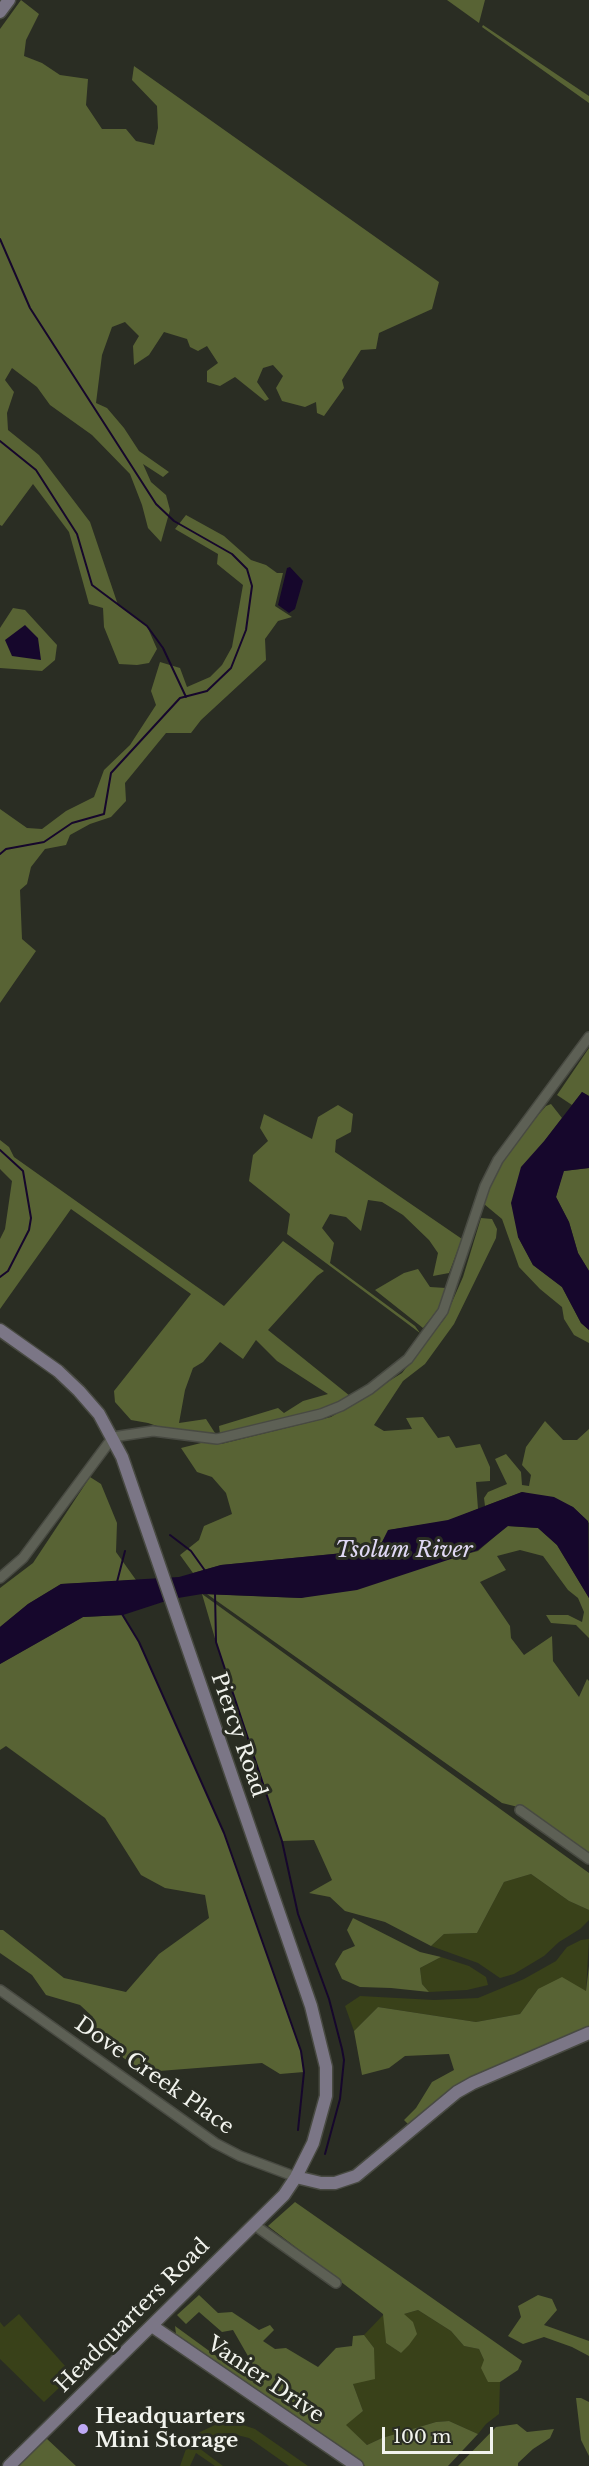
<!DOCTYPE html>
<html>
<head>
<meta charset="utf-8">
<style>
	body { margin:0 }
	#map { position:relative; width:589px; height:2466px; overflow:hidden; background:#2a2d23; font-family:"Libre Baskerville",serif }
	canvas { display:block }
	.scale { position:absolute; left:382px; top:2427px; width:111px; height:27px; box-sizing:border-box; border:3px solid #f1f3ed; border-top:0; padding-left:8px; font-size:18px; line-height:21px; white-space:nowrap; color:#f1f3ed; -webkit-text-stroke:4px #2a2d23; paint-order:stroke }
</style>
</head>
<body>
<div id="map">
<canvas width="589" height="2466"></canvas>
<div class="scale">100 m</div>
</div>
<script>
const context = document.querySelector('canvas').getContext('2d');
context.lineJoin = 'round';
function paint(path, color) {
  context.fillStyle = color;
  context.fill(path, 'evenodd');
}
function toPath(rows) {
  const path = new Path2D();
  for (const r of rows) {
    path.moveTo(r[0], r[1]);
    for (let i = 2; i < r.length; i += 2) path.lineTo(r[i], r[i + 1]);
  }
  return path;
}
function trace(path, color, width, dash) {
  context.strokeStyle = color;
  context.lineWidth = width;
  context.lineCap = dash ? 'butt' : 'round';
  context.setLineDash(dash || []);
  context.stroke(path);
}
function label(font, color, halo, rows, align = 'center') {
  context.font = font + ' "Libre Baskerville",serif';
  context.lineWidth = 6;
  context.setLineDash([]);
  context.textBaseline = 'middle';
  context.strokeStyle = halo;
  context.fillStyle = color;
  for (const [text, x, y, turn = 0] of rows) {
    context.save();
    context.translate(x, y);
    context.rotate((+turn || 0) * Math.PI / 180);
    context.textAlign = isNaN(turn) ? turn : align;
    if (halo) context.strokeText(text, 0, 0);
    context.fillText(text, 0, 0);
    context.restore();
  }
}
paint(toPath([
	[531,1874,569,1901,589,1910,589,1920,580,1929,559,1942,544,1956,514,1974,500,1978,478,1963,431,1946,444,1934,477,1933,504,1882],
	[589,1939,586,1991,538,1989,520,2014,476,2022,378,2007,354,2031,345,2006,360,1996,434,2000,478,1998,524,1979,556,1961,567,1947,581,1940],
	[441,1957,469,1966,486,1977,488,1985,467,1990,429,1992,422,1984,420,1968],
	[418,2310,451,2331,464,2346,479,2349,484,2360,488,2382,500,2382,499,2414,486,2424,478,2434,449,2421,436,2422,382,2438,367,2445,345,2425,363,2411,353,2384,374,2348,364,2335,384,2314,386,2343,401,2353,404,2314],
	[19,2314,73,2375,44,2402,0,2359,0,2322,4,2327],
	[234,2422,255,2429,308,2466,289,2466,249,2438,229,2433,214,2437,199,2448,223,2466,215,2466,196,2453,190,2466,180,2466,187,2446,200,2432,215,2425]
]), '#394119');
paint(toPath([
	[21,0,39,14,26,40,24,56,42,63,60,75,88,79,86,105,102,129,126,129,136,141,154,145,158,128,157,106,132,80,134,66,439,282,432,309,379,333,376,349,361,350,342,380,344,388,324,416,317,413,316,402,305,407,282,401,276,388,283,376,273,365,263,368,257,382,269,399,265,401,235,377,220,386,207,382,207,371,218,363,207,346,198,351,190,347,187,339,164,332,149,355,134,365,133,346,139,336,125,322,112,327,102,355,96,403,107,408,124,428,139,451,169,472,163,477,143,464,151,482,166,495,170,510,161,542,148,528,142,505,130,474,92,435,50,405,37,387,12,368,5,380,14,392,7,413,8,430,39,455,90,522,118,605,147,626,157,649,149,663,137,665,119,664,104,627,103,608,89,604,69,532,33,484,2,526,0,525,0,29],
	[447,0,485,0,479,23],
	[483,25,589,96,589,103,482,27],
	[186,515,224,536,251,560,266,565,277,573,283,573,275,606,292,617,278,621,265,639,266,660,201,720,191,733,166,733,125,783,126,801,111,817,90,824,70,835,66,845,45,849,31,867,27,884,20,890,22,939,36,951,0,1003,0,809,27,828,42,829,66,811,94,797,104,770,130,745,156,705,151,691,160,662,180,668,187,687,210,677,222,665,232,647,243,585,217,564,218,554,175,529],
	[13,608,25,610,57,645,55,660,42,671,0,668,0,628],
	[589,1048,589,1096,582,1092,572,1105,557,1095],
	[551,1104,562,1118,545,1140,518,1237,533,1265,562,1287,581,1323,589,1330,589,1343,574,1335,564,1319,562,1307,540,1289,519,1267,502,1219,484,1204,487,1188,504,1154,546,1106],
	[338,1105,353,1114,351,1132,336,1140,335,1152,462,1239,449,1273,433,1276,438,1253,429,1240,403,1215,382,1202,368,1200,361,1231,346,1217,330,1214,322,1228,334,1243,330,1263,415,1326,420,1333,287,1234,290,1214,249,1181,253,1155,268,1141,260,1128,264,1114,312,1139,318,1117],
	[0,1140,9,1147,14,1157,224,1306,283,1241,324,1271,317,1276,268,1330,350,1396,338,1406,220,1434,219,1426,278,1408,284,1413,303,1401,328,1394,277,1361,256,1340,243,1359,220,1342,203,1362,193,1368,185,1390,179,1423,206,1419,215,1433,172,1431,148,1423,131,1420,115,1402,114,1391,191,1294,71,1209,0,1309,0,1239,5,1229,12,1181,0,1169],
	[589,1168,589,1271,578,1253,569,1222,556,1197,563,1171],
	[481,1218,492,1219,497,1229,496,1238,454,1324,425,1364,403,1381,374,1425,384,1431,412,1429,406,1418,423,1417,438,1438,449,1436,456,1448,480,1444,490,1467,490,1481,476,1482,478,1509,448,1521,389,1530,380,1546,364,1551,221,1565,193,1573,180,1555,199,1540,204,1526,232,1514,226,1493,212,1477,197,1472,181,1448,205,1442,221,1444,331,1417,402,1373,445,1318,463,1277],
	[418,1269,430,1287,446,1288,443,1303,423,1328,375,1290,404,1273],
	[545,1421,563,1440,577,1440,589,1429,589,1523,573,1507,522,1492,485,1506,484,1498,488,1492,507,1484,495,1459,506,1454,521,1472,522,1485,529,1486,531,1475,522,1465,526,1447],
	[90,1477,101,1484,117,1523,116,1552,136,1580,61,1584,28,1604,0,1627,0,1588,33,1563],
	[507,1526,538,1528,557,1545,589,1598,589,1638,576,1625,551,1623,546,1615,568,1615,582,1622,584,1612,578,1598,568,1590,543,1556,520,1550,497,1556,506,1570,480,1582,510,1626,511,1638,524,1655,552,1636,553,1661,579,1697,587,1679,589,1681,589,1853,518,1807,502,1803,207,1594,301,1598,478,1551],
	[202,1594,589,1873,589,1910,569,1901,531,1874,504,1882,477,1933,444,1934,431,1946,385,1922,345,1911,330,1897,309,1893,332,1880,314,1840,282,1841,216,1642],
	[123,1615,139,1642,224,1833,301,2051,304,2072,280,2074,262,2063,146,2072,109,2049,89,2028,93,2017,80,2005,46,1995,32,1975,0,1953,0,1930,3,1930,64,1978,126,1992,159,1954,209,1918,205,1895,165,1888,141,1875,105,1818,6,1746,0,1750,0,1664,83,1617],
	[353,1918,420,1952,441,1957,420,1968,422,1984,429,1992,391,1988,360,1987,342,1979,335,1964,343,1951,355,1946,347,1930],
	[589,1966,589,2030,515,2058,487,2072,409,2125,404,2120,416,2108,432,2082,454,2070,449,2054,405,2056,389,2068,362,2075,354,2031,378,2007,476,2022,520,2014,538,1989,562,1977,586,1991],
	[295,2202,522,2361,518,2370,500,2382,488,2382,481,2368,484,2360,479,2349,464,2346,451,2331,418,2310,404,2314,413,2322,417,2334,409,2345,401,2353,386,2343,383,2314,268,2226],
	[199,2295,218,2313,232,2312,259,2330,270,2325,274,2330,263,2341,275,2349,286,2348,318,2367,336,2348,352,2346,353,2336,364,2335,374,2348,375,2379,353,2384,363,2411,346,2425,367,2445,382,2438,436,2422,449,2421,478,2434,448,2466,365,2466,176,2334,175,2326,223,2361,256,2370,233,2330,222,2332,199,2312,186,2324,177,2315],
	[538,2295,552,2299,557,2310,544,2325,589,2341,589,2356,572,2347,544,2337,523,2344,508,2336,521,2317,518,2306],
	[576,2398,581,2398,589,2402,589,2456,581,2440],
	[517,2424,527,2432,554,2429,550,2438,533,2449,518,2463,518,2466,458,2466,496,2427],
	[46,2438,76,2466,18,2466]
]), '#586334');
paint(toPath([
	[290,567,303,581,295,609,289,613,278,605,287,568],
	[25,625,38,638,41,660,12,656,5,640],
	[582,1092,589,1096,589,1168,564,1171,556,1197,569,1222,578,1253,589,1271,589,1330,581,1323,562,1287,533,1265,518,1237,511,1203,521,1167,545,1140],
	[522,1492,554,1497,573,1507,588,1521,589,1598,557,1545,538,1528,508,1526,478,1550,357,1590,301,1598,202,1594,172,1599,123,1615,83,1617,0,1664,0,1627,28,1604,61,1584,179,1577,221,1565,364,1551,380,1546,388,1530,448,1520]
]), '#16072c');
trace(toPath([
	[0,239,30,308,156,504,174,521,232,554,247,569,252,586,246,630,231,668,207,691,180,698,111,773,104,814,72,823,44,842,6,849,0,854],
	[0,441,36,470,77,534,92,585,147,626,163,648,186,697],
	[0,1150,23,1171,31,1218,29,1230,8,1271,0,1277],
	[170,1535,191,1551,206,1572],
	[117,1582,125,1551],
	[215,1593,216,1642,282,1841,298,1914,329,1999,342,2049,344,2060,340,2099,325,2154],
	[122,1614,139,1642,224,1833,301,2051,304,2072,298,2130]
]), '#16072c', 2);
const street = toPath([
	[0,1578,23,1558,113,1437,153,1431,217,1439,321,1414,341,1406,370,1389,408,1359,443,1311,485,1186,498,1160,589,1037],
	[520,1810,589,1859],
	[0,1990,215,2143,240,2156,296,2177],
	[253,2224,336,2283]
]);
const secondary = toPath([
	[0,12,9,0],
	[0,1330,58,1371,79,1391,99,1414,122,1457,311,2006,326,2067,326,2096,313,2143,296,2177,284,2195,9,2466],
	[296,2177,321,2183,335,2183,356,2176,457,2092,473,2083,589,2033],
	[152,2326,357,2466]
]);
trace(street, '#484a42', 12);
trace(secondary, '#484a42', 15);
trace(street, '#5d6055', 9);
trace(secondary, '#7b7686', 12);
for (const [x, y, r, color] of [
	[83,2429,6,"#bea9f4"]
]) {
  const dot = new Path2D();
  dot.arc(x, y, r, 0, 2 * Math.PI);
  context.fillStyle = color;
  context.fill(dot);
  trace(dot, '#2a2d23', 2);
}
label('21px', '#f1f3ed', '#2a2d23', [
	["Piercy Road",238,1735,71],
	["Dove Creek Place",154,2076,35],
	["Headquarters Road",133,2316,-45],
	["Vanier Drive",265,2380,34]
]);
label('bold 21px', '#f1f3ed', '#2a2d23', [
	["Headquarters",95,2417],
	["Mini Storage",95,2441]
], 'left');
label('italic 22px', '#e0d8f5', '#2a2d23', [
	["Tsolum River",404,1551]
]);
</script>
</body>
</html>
